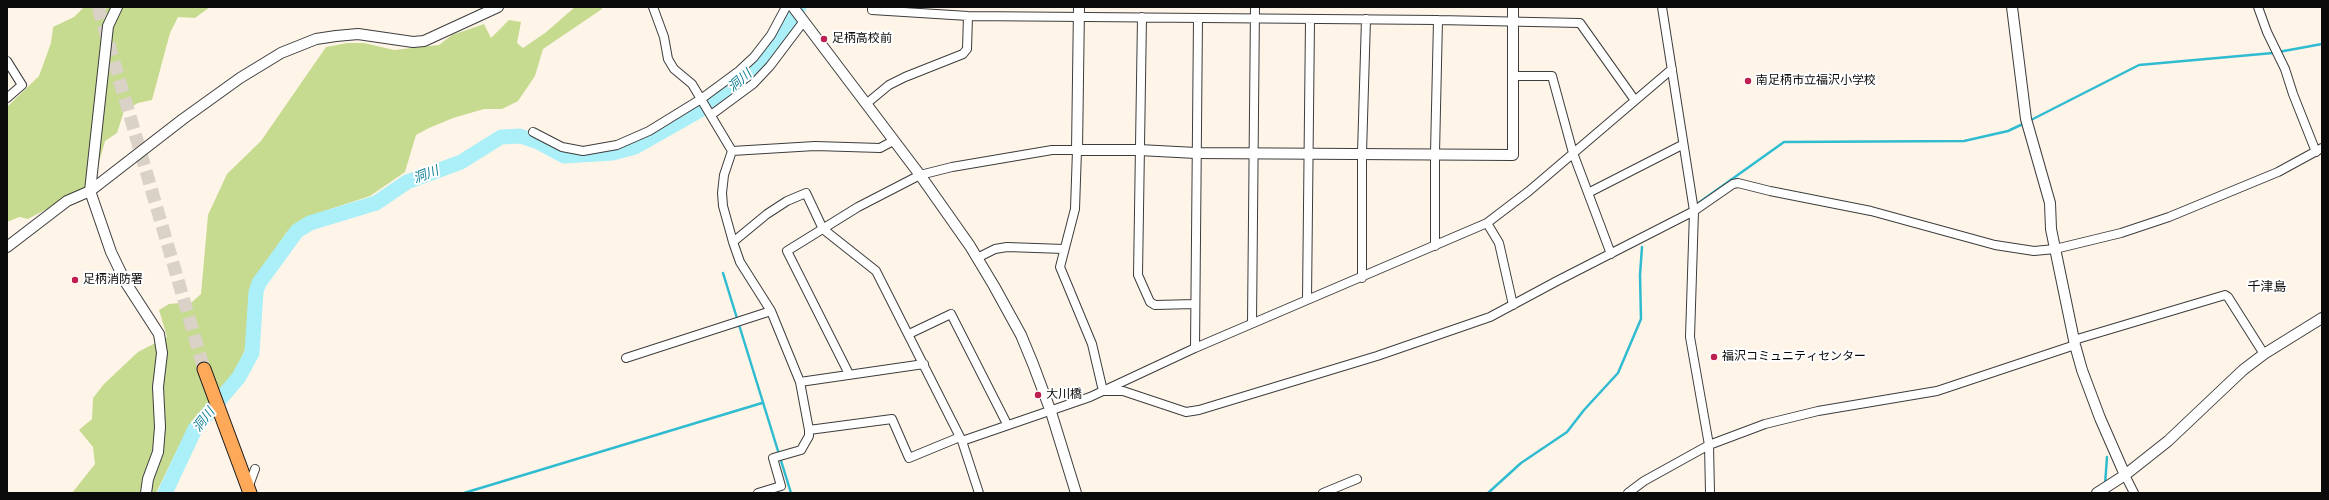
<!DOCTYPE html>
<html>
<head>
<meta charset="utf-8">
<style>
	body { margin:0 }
	#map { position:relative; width:2329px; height:500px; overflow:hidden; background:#fff4e8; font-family:"PT Serif",serif }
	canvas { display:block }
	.frame { position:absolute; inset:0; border:8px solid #0a0a0a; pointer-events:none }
</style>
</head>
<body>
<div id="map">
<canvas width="2329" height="500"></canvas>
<div class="frame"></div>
</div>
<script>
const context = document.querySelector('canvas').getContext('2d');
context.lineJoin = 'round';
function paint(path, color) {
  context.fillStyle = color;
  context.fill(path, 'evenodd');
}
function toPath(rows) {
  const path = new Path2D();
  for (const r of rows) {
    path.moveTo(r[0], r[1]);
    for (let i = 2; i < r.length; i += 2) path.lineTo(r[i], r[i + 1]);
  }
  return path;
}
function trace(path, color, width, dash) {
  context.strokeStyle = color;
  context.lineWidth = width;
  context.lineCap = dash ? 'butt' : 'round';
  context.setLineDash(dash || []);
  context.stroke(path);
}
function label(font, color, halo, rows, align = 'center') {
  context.font = font + ' "PT Serif","Noto Sans JP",serif';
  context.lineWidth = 4;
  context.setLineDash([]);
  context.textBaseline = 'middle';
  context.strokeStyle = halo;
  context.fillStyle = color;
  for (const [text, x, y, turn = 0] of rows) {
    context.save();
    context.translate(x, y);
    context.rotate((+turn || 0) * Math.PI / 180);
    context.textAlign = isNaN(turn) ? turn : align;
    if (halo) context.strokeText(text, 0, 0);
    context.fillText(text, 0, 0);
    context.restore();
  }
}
paint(toPath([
	[84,7,97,7,105,10,107,7,210,7,195,18,178,17,170,33,152,100,138,103,124,111,117,133,105,141,93,184,28,219,19,217,7,222,7,107,39,76,51,43,53,27,74,17],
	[575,7,602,7,602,9,543,49,535,76,518,101,502,109,484,109,453,118,429,128,416,135,405,172,370,196,318,213,299,222,286,233,252,285,248,341,237,370,195,420,177,450,156,493,72,493,95,464,93,447,79,430,92,419,93,398,104,384,138,352,167,337,159,310,169,304,192,302,201,294,208,215,227,174,261,141,326,47,347,43,364,43,394,50,439,45,452,35,484,24,491,38,509,20,521,22,517,43,523,48,545,33]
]), '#c6db90');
trace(toPath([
	[2029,121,2139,65,2273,53,2322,44],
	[1697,204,1784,142,1964,141,2008,131,2025,123],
	[723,273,791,493],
	[2105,485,2107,457],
	[464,493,762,403],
	[1488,493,1521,463,1567,432,1584,410,1618,373,1641,319,1640,275,1642,247]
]), '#2fbcd1', 2.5);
trace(toPath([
	[165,493,195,429,239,377,252,353,256,292,259,283,297,231,310,223,376,203,407,182,461,162,501,137,520,136,538,142,564,156,613,153,635,147,718,100,742,80,762,60,799,7]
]), '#abf0f8', 15);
trace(toPath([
	[98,7,204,369]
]), '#dad1c7', 13, [13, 6]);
const minor = toPath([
	[653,7,664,37,668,59,674,69,692,84,732,151],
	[872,7,872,10,968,16,1438,20,1580,23,1634,99],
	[1662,7,1694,211,1690,337,1709,445,1710,493],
	[2258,7,2267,32,2285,69,2293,94,2316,152],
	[1142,17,1138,275,1150,302,1155,305,1195,304],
	[7,61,22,85,7,98],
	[1513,76,1552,76,1573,153,1611,254],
	[866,104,889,85,905,77,963,54,967,49,968,16],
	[711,115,753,84,770,66,804,21],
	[533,132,562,147,583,151,617,145,649,131,701,99,739,71,754,57,771,35,786,7],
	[732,151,724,175,722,193,723,206,733,242,740,262,771,311,800,382,809,430,892,419,909,458,960,437],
	[732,151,815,146,880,148,893,141],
	[1588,193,1682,145],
	[1487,223,1499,243,1513,305],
	[733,242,767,214,787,201,806,193,823,229,876,271,962,441,979,493],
	[1435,246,1435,153,1438,20],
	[977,258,995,249,1007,247,1064,249],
	[1362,278,1362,153,1366,19],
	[1307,300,1310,20],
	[1252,323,1255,7],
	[909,334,951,314,1007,424],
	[2074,340,2225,295,2228,297,2264,354],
	[1195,348,1198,18],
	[626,358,771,311],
	[849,374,787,251,858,207,920,175,952,167,1052,150,1077,150,1075,209,1060,267,1092,344,1103,391,1123,391,1186,412,1199,410,1377,356,1490,317,1557,281,1694,211,1733,184,1738,183,1770,191,1871,211,1995,245,2034,251,2055,249,2121,233,2169,217,2278,172,2322,148],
	[800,382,924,364],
	[962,441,1090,397,1195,348,1487,223,1529,191,1672,69],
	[2125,475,2134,493],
	[248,488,255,469],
	[758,493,781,486,773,458,801,450,809,436,809,430],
	[1323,493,1357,479],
	[1628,493,1644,481,1709,445,1765,424,1818,411,1937,391,2075,345]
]);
const tertiary = toPath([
	[117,7,108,26,90,191,111,252,126,283,159,334,162,353,158,387,160,427,158,452,148,479,146,493],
	[793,7,920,175,970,246,994,286,1021,335,1033,364,1051,412,1076,493],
	[1079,7,1077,150,1139,150,1196,153,1513,155,1513,7],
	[2012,7,2026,119,2050,203,2051,229,2075,345,2082,370,2100,418,2125,475],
	[7,247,67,201,90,191,183,119,240,78,281,53,316,39,336,36,358,34,413,42,424,41,498,7],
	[2097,493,2125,475,2168,441,2243,370,2264,354,2322,318]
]);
const primary = toPath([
	[204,369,250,493]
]);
trace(minor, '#3d3d3d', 10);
trace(tertiary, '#3d3d3d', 12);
trace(primary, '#1b1b1b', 15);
trace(minor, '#fff', 8);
trace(tertiary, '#fff', 10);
trace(primary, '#fea959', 13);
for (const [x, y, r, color] of [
	[824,39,4,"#be1f51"],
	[1748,81,4,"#be1f51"],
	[75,280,4,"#be1f51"],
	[1714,357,4,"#be1f51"],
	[1038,395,4,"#be1f51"]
]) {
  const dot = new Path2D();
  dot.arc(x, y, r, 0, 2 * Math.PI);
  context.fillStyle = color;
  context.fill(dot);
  trace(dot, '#fff', 1.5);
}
label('12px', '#0a0a0a', '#fff', [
	["足柄高校前",832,39],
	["南足柄市立福沢小学校",1756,81],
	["足柄消防署",83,280],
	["福沢コミュニティセンター",1722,357],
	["大川橋",1046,395]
], 'left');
label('italic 13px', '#118198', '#fff', [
	["洞川",740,81,-41],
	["洞川",426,175,-21],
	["洞川",204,420,-52]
]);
label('13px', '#0a0a0a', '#fff', [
	["千津島",2267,287]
]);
</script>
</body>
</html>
